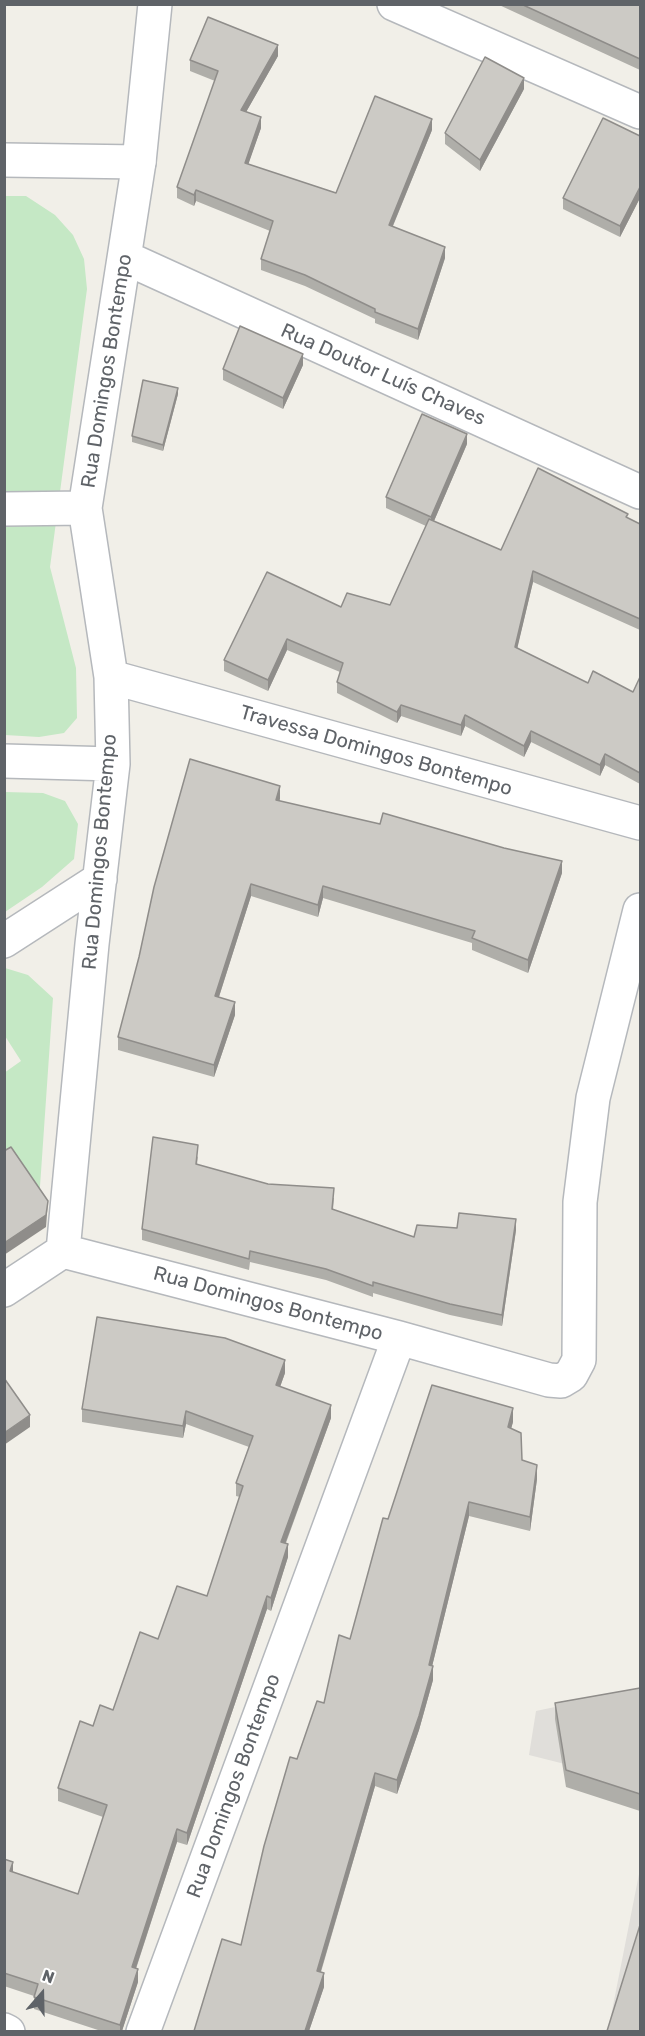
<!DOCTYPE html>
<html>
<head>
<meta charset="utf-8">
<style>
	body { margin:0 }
	#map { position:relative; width:645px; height:2036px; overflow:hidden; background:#f1efe8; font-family:Rubik,sans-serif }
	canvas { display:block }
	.frame { position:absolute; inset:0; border:6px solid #5f6368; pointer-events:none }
	.north { position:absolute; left:12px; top:1964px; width:60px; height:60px; -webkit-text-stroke:4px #fff; paint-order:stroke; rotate:20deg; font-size:16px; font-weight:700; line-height:24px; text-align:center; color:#5f6368 }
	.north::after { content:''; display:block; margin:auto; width:21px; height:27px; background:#5f6368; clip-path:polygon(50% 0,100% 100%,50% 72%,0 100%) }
</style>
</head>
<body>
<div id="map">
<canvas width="645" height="2036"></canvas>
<div class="frame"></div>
<div class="north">N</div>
</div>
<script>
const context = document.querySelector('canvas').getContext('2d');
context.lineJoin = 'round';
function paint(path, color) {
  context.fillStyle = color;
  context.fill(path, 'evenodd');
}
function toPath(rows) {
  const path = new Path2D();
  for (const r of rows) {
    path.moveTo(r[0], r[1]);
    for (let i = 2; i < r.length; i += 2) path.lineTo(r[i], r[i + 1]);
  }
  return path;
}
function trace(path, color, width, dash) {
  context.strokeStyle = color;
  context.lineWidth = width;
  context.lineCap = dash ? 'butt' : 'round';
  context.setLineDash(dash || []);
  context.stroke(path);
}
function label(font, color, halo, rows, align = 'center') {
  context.font = font + ' Rubik,sans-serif';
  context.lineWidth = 5;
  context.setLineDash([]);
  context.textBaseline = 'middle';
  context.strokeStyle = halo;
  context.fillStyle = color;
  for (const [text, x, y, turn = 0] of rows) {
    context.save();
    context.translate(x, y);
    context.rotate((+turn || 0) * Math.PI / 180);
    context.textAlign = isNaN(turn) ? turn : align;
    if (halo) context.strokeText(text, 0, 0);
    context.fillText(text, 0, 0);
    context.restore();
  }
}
paint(toPath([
	[640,1689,640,1783,529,1755,536,1711],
	[640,1869,640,2031,608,2031]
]), '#e0deda');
paint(toPath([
	[4,196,26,196,55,215,73,235,84,259,87,289,50,567,76,668,77,718,64,733,39,737,5,735],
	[5,792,43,793,65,801,78,824,74,859,42,887,5,912],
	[5,968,28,975,53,998,39,1201,5,1151,4,1073,21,1061,5,1036]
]), '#c5e8c5');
const minor = toPath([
	[394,4,640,112],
	[139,162,85,508,111,677,113,764,92,944,63,1251,399,1338,549,1380,561,1381,571,1375,579,1360,580,1202,593,1098,640,910],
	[126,258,640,492],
	[4,509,85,508],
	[111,677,640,823],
	[4,761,113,764],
	[4,941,100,879],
	[4,1290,63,1251],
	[4,2030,8,2032],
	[143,2032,399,1338]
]);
const tertiary = toPath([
	[4,160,139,162,155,4]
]);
trace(minor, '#b5b8bc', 36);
trace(tertiary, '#b5b8bc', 36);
trace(minor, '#fff', 33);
trace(tertiary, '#fff', 33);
paint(toPath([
	[497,4,640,4,640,70],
	[278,56,246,112,261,128,248,164,336,193,432,130,393,226,445,258,418,340,375,323,375,319,305,286,261,270,261,259,270,231,196,201,194,206,177,198,177,187,215,81,190,71,190,60],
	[524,89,480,171,445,144,445,133],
	[640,136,640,198,620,237,563,209,563,198],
	[303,365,283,409,223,380,223,369],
	[178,394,163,451,132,442,132,436],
	[467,444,434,521,501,550,628,518,640,524,640,630,533,582,517,648,588,683,633,692,640,677,640,784,605,765,600,776,531,742,524,757,465,726,461,736,401,716,397,723,337,693,337,682,340,672,287,650,268,691,224,671,224,660,341,607,390,605,426,526,386,508,386,497],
	[280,799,279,801,562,873,528,973,472,950,472,943,323,898,318,917,251,896,219,997,235,1015,214,1077,118,1050,118,1037],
	[198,1156,197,1165,268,1184,334,1198,333,1210,414,1237,457,1228,516,1230,502,1326,450,1315,373,1293,373,1297,326,1280,250,1262,249,1270,142,1240,142,1229],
	[285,1373,280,1387,331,1418,286,1543,288,1557,271,1611,267,1609,187,1845,177,1842,136,1969,138,1982,122,2031,101,2031,34,2009,34,1996,4,1986,4,1859,13,1872,78,1894,103,1817,58,1801,58,1788,93,1726,113,1710,158,1639,207,1596,240,1497,236,1496,236,1483,249,1447,186,1424,183,1438,82,1422,82,1409],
	[513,1422,511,1428,522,1460,537,1479,530,1531,469,1516,432,1666,433,1680,419,1730,397,1794,375,1786,321,1972,324,1987,309,2031,194,2031,241,1945,297,1759,324,1703,350,1639,388,1519],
	[640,1688,640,1811,566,1787,555,1719,555,1703]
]), '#afaea9');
paint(toPath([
	[278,45,278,56,241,121,241,110],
	[524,78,524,89,480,171,480,160],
	[261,117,261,128,245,174,245,163],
	[432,119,432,130,389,235,389,225],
	[640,187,640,198,620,237,620,226],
	[196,190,196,201,194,206,194,195],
	[445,247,445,258,418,340,418,329],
	[303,354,303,365,283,409,283,398],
	[178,388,178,394,163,451,163,445],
	[467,434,467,444,431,528,431,517],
	[533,571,533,582,515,658,515,647],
	[287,639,287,650,268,691,268,680],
	[401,705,401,716,397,723,397,712],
	[465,715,465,726,461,736,461,725],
	[531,731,531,742,524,757,524,746],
	[605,754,605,765,600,776,600,765],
	[280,786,280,799,276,812,276,800],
	[562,861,562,873,528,973,528,960],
	[251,884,251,896,215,1009,215,996],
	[323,886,323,898,318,917,318,905],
	[235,1002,235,1015,214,1077,214,1065],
	[48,1201,46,1227,4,1255,4,1243],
	[516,1219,516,1230,502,1326,502,1315],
	[285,1360,285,1373,276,1398,276,1385],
	[331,1405,331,1418,281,1555,281,1542],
	[513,1408,513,1422,508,1440,508,1427],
	[186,1411,186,1424,183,1438,183,1426],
	[30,1415,30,1427,4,1445,4,1433],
	[537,1465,537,1479,530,1531,530,1517],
	[469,1502,469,1516,429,1679,429,1665],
	[288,1544,288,1557,271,1611,271,1598],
	[267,1596,267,1609,187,1845,187,1833],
	[433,1666,433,1680,419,1730,397,1794,397,1780],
	[375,1773,375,1786,317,1984,317,1971],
	[177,1829,177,1842,132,1980,132,1967],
	[13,1862,13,1874,10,1871],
	[138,1969,138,1982,122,2031,120,2031,120,2025],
	[324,1973,324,1987,309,2031,305,2031]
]), '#8f8d8a');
const building = toPath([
	[521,4,640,4,640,59,521,4],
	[208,17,278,45,241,110,261,117,245,163,336,193,375,96,432,119,389,225,445,247,418,329,375,312,375,309,305,275,261,259,273,221,196,190,194,195,177,187,218,71,190,60,208,17],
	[485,57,524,78,480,160,445,133,485,57],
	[603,118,640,136,640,187,620,226,563,198,603,118],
	[240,326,303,354,283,398,223,369,240,326],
	[143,380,178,388,163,445,132,436,143,380],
	[422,414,467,434,431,517,386,497,422,414],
	[538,468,628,514,626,517,640,524,640,619,533,571,515,647,588,683,593,671,633,692,640,677,640,773,605,754,600,765,531,731,524,746,465,715,461,725,401,705,397,712,337,682,343,663,287,639,268,680,224,660,267,572,341,607,347,593,390,605,429,519,501,550,538,468],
	[190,759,280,786,276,800,380,824,383,813,504,848,562,861,528,960,472,938,475,931,323,886,318,905,251,884,215,996,235,1002,214,1065,118,1037,139,957,154,887,190,759],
	[153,1137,198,1145,196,1164,268,1184,334,1188,332,1209,414,1237,417,1225,457,1228,459,1213,516,1219,502,1315,450,1304,373,1282,373,1286,326,1269,250,1251,249,1259,142,1229,153,1137],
	[11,1147,48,1201,46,1215,4,1243,4,1151,11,1147],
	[97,1317,225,1338,285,1360,276,1385,331,1405,281,1542,288,1544,271,1598,267,1596,187,1833,177,1829,132,1967,138,1969,120,2025,34,1997,38,1984,4,1973,4,1859,13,1862,10,1871,78,1894,107,1805,58,1788,80,1721,93,1726,100,1705,113,1710,140,1632,158,1639,177,1586,207,1596,243,1486,236,1483,253,1436,186,1411,183,1426,82,1409,97,1317],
	[4,1378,30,1415,4,1433,4,1378],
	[432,1385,513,1408,508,1427,521,1433,522,1460,537,1465,530,1517,469,1502,429,1665,433,1666,419,1716,397,1780,375,1773,317,1971,324,1973,305,2031,194,2031,222,1939,241,1945,264,1846,290,1757,297,1759,317,1701,324,1703,339,1635,350,1639,383,1518,388,1519,432,1385],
	[640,1688,640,1794,566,1770,555,1703,640,1688],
	[640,1925,640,2031,607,2031,640,1925]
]);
paint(building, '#cccac5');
trace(building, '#8f8d8a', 1.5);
label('20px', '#5f6368', '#fff', [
	["Rua Domingos Bontempo",107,371,-81],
	["Rua Doutor Luís Chaves",383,375,24],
	["Travessa Domingos Bontempo",376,751,16],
	["Rua Domingos Bontempo",100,852,-85],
	["Rua Domingos Bontempo",268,1304,15],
	["Rua Domingos Bontempo",234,1786,-70]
]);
</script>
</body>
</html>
